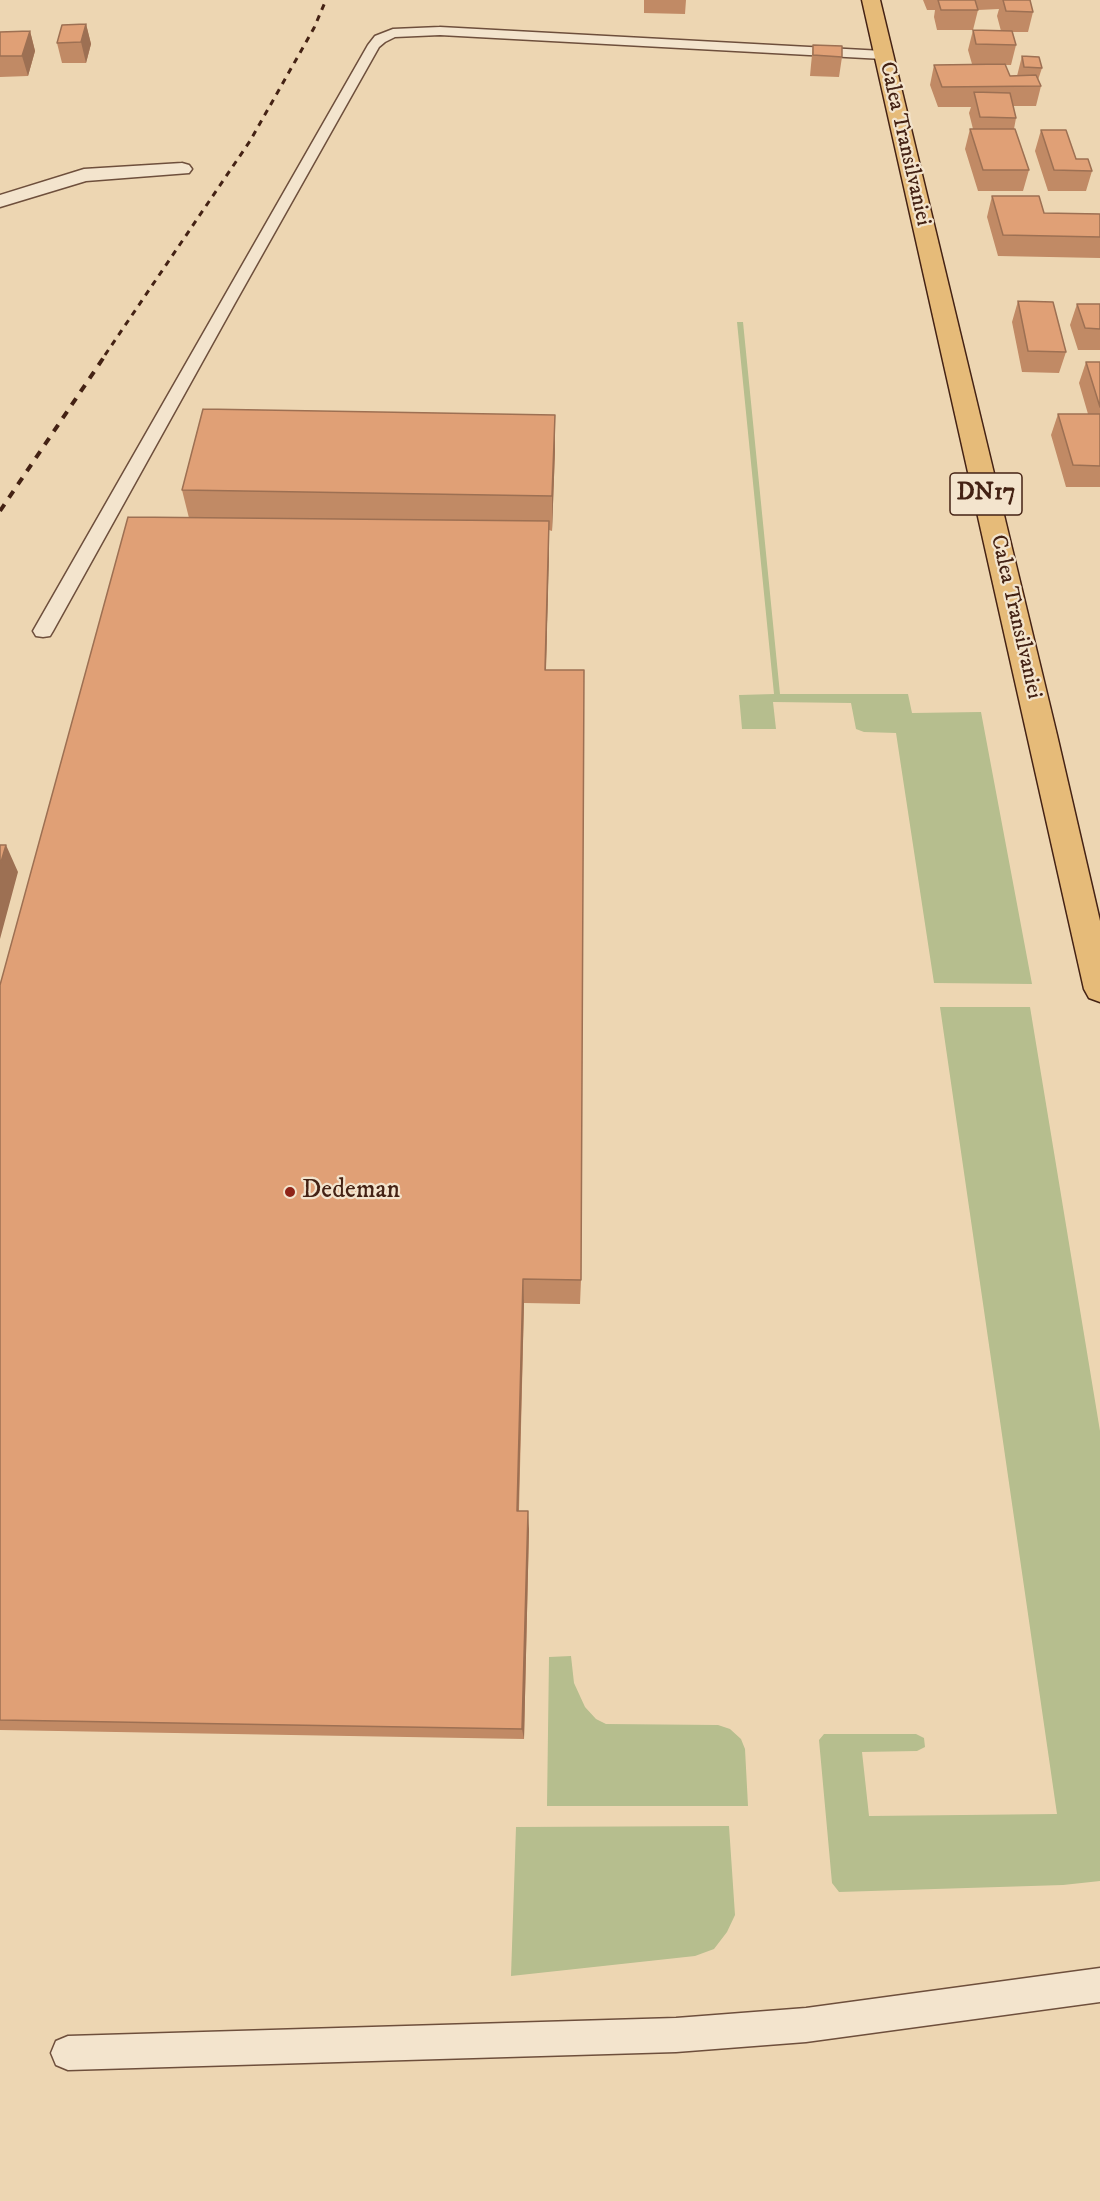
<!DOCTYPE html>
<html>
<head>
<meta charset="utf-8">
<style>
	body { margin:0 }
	canvas { display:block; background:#edd6b2 }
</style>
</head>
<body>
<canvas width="1100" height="2201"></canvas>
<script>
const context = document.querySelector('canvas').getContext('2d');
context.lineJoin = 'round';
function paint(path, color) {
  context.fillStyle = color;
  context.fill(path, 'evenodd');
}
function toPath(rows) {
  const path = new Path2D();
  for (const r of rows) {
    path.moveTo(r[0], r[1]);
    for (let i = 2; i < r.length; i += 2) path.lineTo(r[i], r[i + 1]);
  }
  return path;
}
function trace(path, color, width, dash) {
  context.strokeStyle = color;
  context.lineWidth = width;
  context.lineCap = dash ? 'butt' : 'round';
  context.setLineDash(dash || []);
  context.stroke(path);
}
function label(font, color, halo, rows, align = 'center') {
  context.font = font + ' "IM FELL DW Pica",serif';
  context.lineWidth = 4.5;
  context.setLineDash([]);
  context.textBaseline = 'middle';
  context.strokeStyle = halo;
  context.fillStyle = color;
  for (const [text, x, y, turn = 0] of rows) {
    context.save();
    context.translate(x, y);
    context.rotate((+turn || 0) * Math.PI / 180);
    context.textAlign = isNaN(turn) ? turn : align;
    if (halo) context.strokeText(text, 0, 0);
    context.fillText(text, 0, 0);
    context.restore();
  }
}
paint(toPath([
	[737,322,743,322,780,694,908,694,912,713,981,712,1032,984,934,983,896,733,864,732,856,729,851,703,773,702,776,729,742,729,739,695,774,694],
	[940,1007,1030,1007,1100,1431,1100,1881,1063,1885,839,1892,832,1883,819,1740,824,1734,916,1734,924,1738,925,1747,917,1751,862,1752,869,1816,1057,1814],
	[571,1656,574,1683,585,1707,596,1719,606,1724,718,1725,730,1729,741,1739,745,1749,748,1806,547,1806,549,1657],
	[729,1826,735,1915,727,1932,714,1949,695,1956,511,1976,516,1827]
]), '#b6be8e');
const lane = toPath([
	[440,27,883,51,889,55,883,59,440,35,395,37,385,42,379,47,235,303,53,631,50,636,43,637,36,636,33,631,368,45,375,36,393,29,440,27],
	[1100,1968,1100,2002,806,2042,676,2052,68,2070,56,2065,51,2053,56,2041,68,2036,676,2018,806,2008,1100,1968]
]);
const street = toPath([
	[182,163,189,165,192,169,189,173,86,181,0,207,0,195,84,169,182,163]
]);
const highway = toPath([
	[862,0,880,0,1057,735,1100,921,1100,1002,1089,998,1084,989,862,0]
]);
trace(lane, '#6e4f3c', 3);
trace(street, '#6e4f3c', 3);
trace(highway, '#442214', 3);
paint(lane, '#f3e4cd');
paint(street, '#f3e4cd');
paint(highway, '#e6bb79');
trace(toPath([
	[105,355,250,141,314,28,326,0]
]), '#442214', 3, [6, 6]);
trace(toPath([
	[0,511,106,354]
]), '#442214', 4, [8, 8]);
paint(toPath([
	[644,0,686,0,685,14,644,13],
	[923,0,1030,0,1033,12,1028,32,1012,32,1016,45,1011,65,1005,65,1010,76,1017,76,1022,56,1042,68,1038,80,1041,86,1036,106,1013,106,1016,118,1014,129,1029,170,1023,191,978,191,965,149,970,129,973,129,969,113,971,107,938,107,930,85,934,65,994,64,972,64,968,50,973,30,937,30,934,17,935,10,927,10],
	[999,9,997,16,1001,31,973,30,978,10],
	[86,24,91,44,86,63,62,63,57,43],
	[30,31,35,51,28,76,0,77,0,32],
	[813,45,842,57,839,77,810,76,811,65],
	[1041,130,1092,171,1086,191,1048,191,1035,151],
	[992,196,1044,213,1100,214,1100,258,998,256,987,217],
	[1018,301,1066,352,1059,373,1022,372,1012,322],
	[1077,304,1100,304,1100,350,1078,350,1070,325],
	[1086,362,1100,362,1100,487,1066,487,1051,435,1058,414,1088,414,1079,383],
	[555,415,555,450,552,531,549,530,546,670,581,1280,580,1304,524,1303,519,1511,529,1529,524,1739,0,1730,0,985,189,518,182,490]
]), '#c18a65');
paint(toPath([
	[86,24,91,44,86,63,81,42],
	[30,31,35,51,28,76,22,56],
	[555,415,555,450,552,531,552,496],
	[549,521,549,556,545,704,545,670],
	[6,845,18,872,0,939,0,865],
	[523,1279,524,1303,518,1529,517,1511],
	[528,1511,529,1529,524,1739,522,1729]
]), '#9d7053');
const building = toPath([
	[938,0,975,0,978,10,941,10,938,0],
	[1003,0,1030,0,1033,12,1006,11,1003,0],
	[86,24,81,42,57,43,62,25,86,24],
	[973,30,1012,31,1016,45,976,44,973,30],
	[30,31,22,56,0,56,0,32,30,31],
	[813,45,842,46,842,57,813,55,813,45],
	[1022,56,1039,57,1042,68,1024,67,1022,56],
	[1005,64,1010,76,1036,75,1041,86,942,87,934,65,1005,64],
	[974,92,1010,93,1016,118,980,117,974,92],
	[970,129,1015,129,1029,170,983,170,970,129],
	[1041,130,1066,130,1076,159,1088,159,1092,171,1054,170,1041,130],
	[992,196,1039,196,1044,213,1100,214,1100,237,1003,235,992,196],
	[1018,301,1053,302,1066,352,1028,351,1018,301],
	[1077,304,1100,304,1100,329,1085,328,1077,304],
	[1086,362,1100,362,1100,407,1086,362],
	[203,409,555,415,552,496,182,490,203,409],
	[1058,414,1100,414,1100,466,1073,465,1058,414],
	[128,517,549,521,545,670,584,670,581,1280,523,1279,517,1511,528,1511,522,1729,0,1720,0,985,128,517],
	[0,845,6,845,0,865,0,845]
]);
paint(building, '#e0a076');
trace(building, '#9d7053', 1.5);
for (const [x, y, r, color] of [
	[290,1192,6,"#8f2418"]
]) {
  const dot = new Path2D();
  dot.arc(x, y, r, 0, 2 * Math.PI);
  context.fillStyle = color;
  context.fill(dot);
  trace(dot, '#f3e4cd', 2);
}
label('22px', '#442214', '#f3e4cd', [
	["Calea Transilvaniei",904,144,77],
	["Calea Transilvaniei",1015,617,77]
]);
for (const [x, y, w] of [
	[986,494,72]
]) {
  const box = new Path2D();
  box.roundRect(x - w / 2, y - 21, w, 42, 4.5);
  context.fillStyle = '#f3e4cd';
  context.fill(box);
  trace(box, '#442214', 1.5);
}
label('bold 24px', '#442214', null, [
	["DN17",986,494]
]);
label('26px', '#442214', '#f3e4cd', [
	["Dedeman",302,1192]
], 'left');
</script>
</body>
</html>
